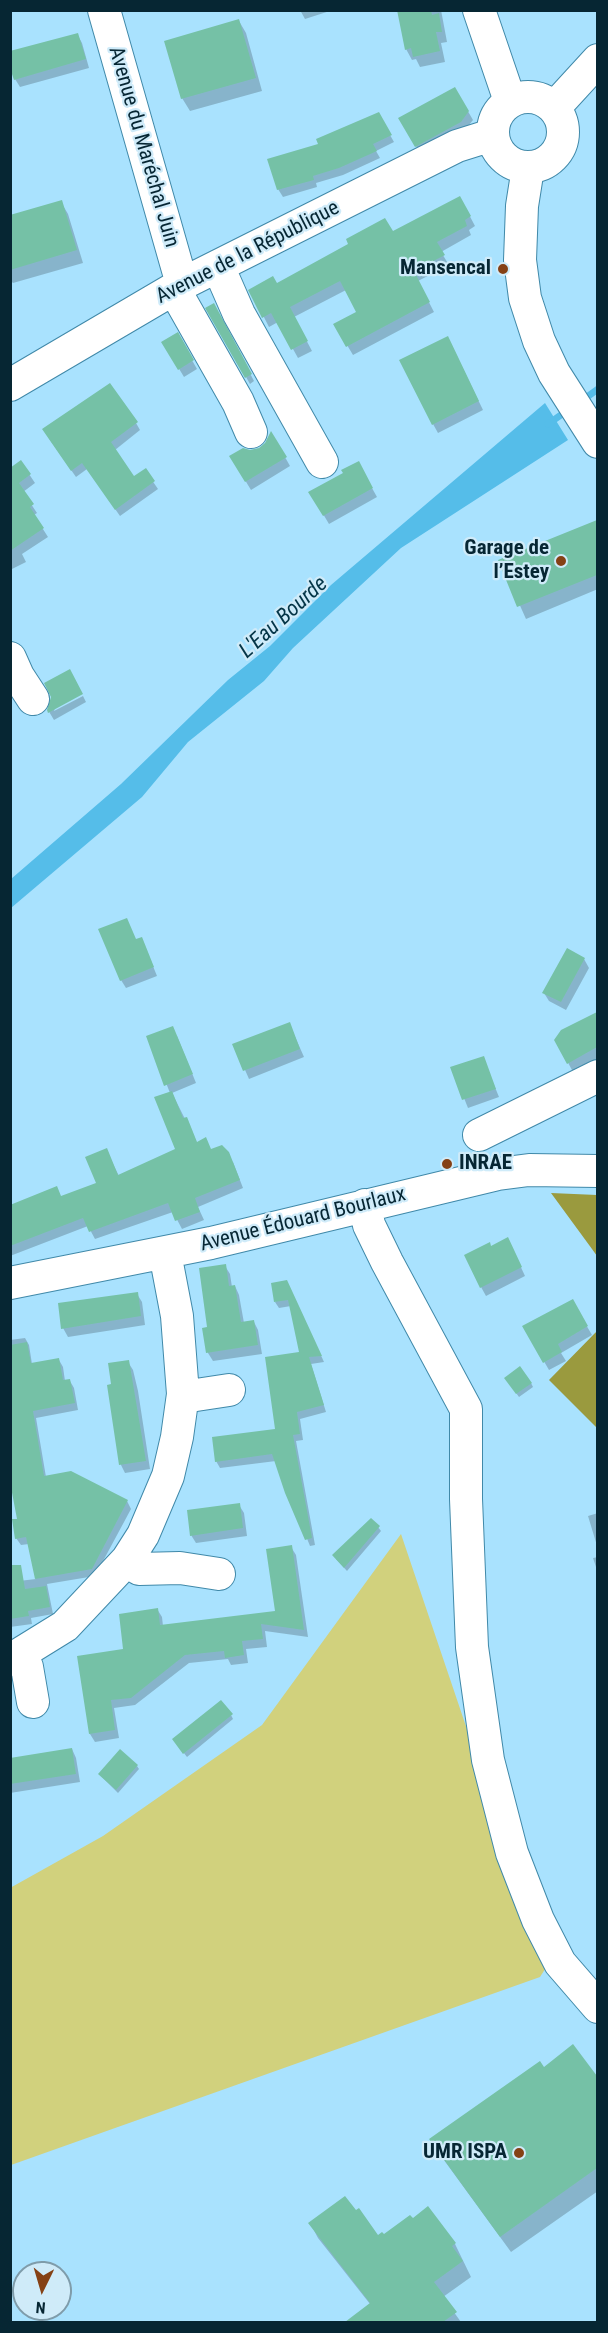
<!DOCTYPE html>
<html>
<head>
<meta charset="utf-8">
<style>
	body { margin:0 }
	#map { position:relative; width:608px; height:2333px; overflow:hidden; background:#a9e2fe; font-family:"Roboto Condensed",sans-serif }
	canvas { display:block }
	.frame { position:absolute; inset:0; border:12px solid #062633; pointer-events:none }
	.north { position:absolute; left:12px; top:2261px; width:60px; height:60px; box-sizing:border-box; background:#cfebf9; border:2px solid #7f9caa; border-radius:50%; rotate:185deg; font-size:16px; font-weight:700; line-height:24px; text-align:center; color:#062633 }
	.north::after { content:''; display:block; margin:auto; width:21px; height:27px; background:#854115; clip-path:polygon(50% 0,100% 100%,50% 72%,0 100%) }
</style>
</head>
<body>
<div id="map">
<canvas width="608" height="2333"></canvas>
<div class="frame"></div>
<div class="north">N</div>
</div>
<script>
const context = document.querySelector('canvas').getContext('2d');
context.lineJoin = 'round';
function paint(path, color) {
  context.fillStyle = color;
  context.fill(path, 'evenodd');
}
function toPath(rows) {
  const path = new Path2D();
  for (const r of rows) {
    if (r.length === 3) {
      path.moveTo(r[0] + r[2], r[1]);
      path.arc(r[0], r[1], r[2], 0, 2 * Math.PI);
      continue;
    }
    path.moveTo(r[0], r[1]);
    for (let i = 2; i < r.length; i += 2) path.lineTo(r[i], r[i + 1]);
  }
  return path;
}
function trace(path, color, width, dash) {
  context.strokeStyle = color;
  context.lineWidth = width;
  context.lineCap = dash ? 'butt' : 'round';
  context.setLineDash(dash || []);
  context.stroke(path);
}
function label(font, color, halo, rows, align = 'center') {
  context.font = font + ' "Roboto Condensed",sans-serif';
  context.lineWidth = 4.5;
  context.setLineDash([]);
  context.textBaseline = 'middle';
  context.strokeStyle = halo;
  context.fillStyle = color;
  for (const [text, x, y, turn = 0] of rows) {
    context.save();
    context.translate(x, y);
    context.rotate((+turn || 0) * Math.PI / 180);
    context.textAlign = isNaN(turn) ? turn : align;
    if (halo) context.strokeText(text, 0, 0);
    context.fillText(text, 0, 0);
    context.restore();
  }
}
paint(toPath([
	[401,1534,547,1966,540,1977,11,2165,10,1888,103,1836,262,1725]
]), '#d1d17d');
paint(toPath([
	[551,1193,597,1195,597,1256,592,1249],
	[597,1331,597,1428,549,1380]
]), '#9a9a3e');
paint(toPath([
	[545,403,568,440,401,548,293,648,264,681,188,742,142,797,11,908,11,879,121,784,228,680,270,646,331,585]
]), '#55bde9');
paint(toPath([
	[300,10,333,10,305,19],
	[398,10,441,10,447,42,441,43,445,62,420,67,416,59,412,60,406,49],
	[239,21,246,33,262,91,190,111,182,98],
	[77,34,82,43,89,68,20,87,15,79],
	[455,89,473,120,465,130,421,155,400,118],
	[378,114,394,142,376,151,380,158,343,175,316,183,317,187,283,197,278,189,320,145],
	[61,202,68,214,83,263,13,283,10,280,10,216],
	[465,207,475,226,469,230,471,235,441,252,449,265,418,281,434,312,353,355,335,325,358,313,346,290,294,317,312,351,298,358,278,322,269,327,250,290,277,285,392,233],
	[214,305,254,381,250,384,207,308],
	[177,334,197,369,184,377,163,342],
	[452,346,483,410,438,433,433,424],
	[136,423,140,430,115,450,133,478,145,470,158,489,120,516,87,469,76,477,48,437],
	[272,434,290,466,251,490,231,457,259,450,266,444],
	[21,462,35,483,23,492,37,513,34,515,48,537,22,554,26,562,10,570,10,469],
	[358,463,377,497,329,524,310,492,345,474],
	[598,522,598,589,526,619,500,561],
	[69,671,54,711,83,696,86,702,54,720,48,710],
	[142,939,157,976,126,988,121,980,137,941],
	[584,959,589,968,566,1010,549,1001,544,993],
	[598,1013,598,1059,573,1072,556,1040,562,1032],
	[289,1023,304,1057,249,1079,234,1045],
	[177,1036,196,1083,172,1093,197,1143,233,1162,243,1188,198,1207,204,1220,182,1229,173,1212,95,1239,88,1226,10,1256,10,1206,61,1197,98,1184,106,1150,119,1176,177,1150,170,1093,148,1037],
	[483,1058,499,1097,468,1108,452,1068],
	[491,1248,512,1248,525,1276,486,1296,481,1287],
	[225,1266,230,1274,232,1287,235,1286,239,1295,244,1323,254,1322,258,1330,262,1354,213,1361,208,1353,204,1329,209,1329],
	[290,1288,324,1362,311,1364,326,1412,300,1419,303,1440,296,1441,315,1545,310,1546,276,1461,220,1468,216,1461,276,1430,301,1353,291,1306,279,1308,275,1302],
	[137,1294,142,1302,145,1325,68,1337,63,1328],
	[572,1301,592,1335,561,1353,566,1361,549,1370,524,1327],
	[25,1338,29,1345,32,1364,59,1360,63,1367,65,1381,70,1381,74,1388,78,1410,36,1418,46,1477,71,1473,127,1501,131,1509,95,1576,47,1584,53,1614,31,1618,32,1624,10,1627,10,1582,36,1579,29,1544,21,1545,16,1538,19,1520,14,1491,10,1489,10,1340],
	[128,1362,133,1370,138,1391,150,1469,125,1473,121,1465,113,1386],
	[508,1382,531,1383,533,1387,519,1397],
	[239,1505,244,1513,247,1536,196,1543,191,1535],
	[598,1513,598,1549,588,1516],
	[378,1527,381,1531,347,1571,336,1559],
	[291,1547,296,1555,308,1637,265,1631,267,1647,246,1649,248,1663,231,1665,228,1659,189,1663,135,1705,114,1708,119,1738,95,1742,90,1734,79,1657,125,1650,157,1609,162,1617,163,1626,277,1612],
	[598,1557,598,1573,593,1558],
	[231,1715,233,1719,187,1757,176,1743],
	[72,1749,76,1758,80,1782,10,1793,10,1760],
	[137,1766,139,1769,118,1793,99,1774],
	[573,2046,598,2078,598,2191,511,2252,441,2156,431,2140,544,2069],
	[310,2223,378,2237,455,2244,471,2277,443,2297,461,2322,348,2322,370,2304,318,2238]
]), '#0003');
trace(toPath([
	[580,402,598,389],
	[548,424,568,410]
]), '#55bde9', 7);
paint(toPath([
	[397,10,431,10,432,15,439,13,442,32,436,32,440,51,413,57,411,48,405,50],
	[239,19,256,78,181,99,164,41],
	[78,33,86,59,14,80,10,68,10,51],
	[455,87,469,111,461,122,415,147,398,118],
	[379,112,392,135,373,144,377,151,339,168,313,176,314,180,277,190,267,159,318,144,316,139],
	[460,196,471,216,465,220,467,226,437,242,445,255,414,271,430,302,346,347,333,324,356,312,340,281,290,307,308,341,291,350,271,313,262,318,248,290,273,276,277,283,348,244,346,239,385,218,393,231],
	[62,200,77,250,10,270,10,215],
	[214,303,252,374,245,378,205,308],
	[178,332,194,360,178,370,161,342],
	[448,336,479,401,432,425,399,360],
	[110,383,138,422,111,442,134,476,146,468,155,481,115,510,82,463,71,471,42,429],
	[271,431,287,457,245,482,229,456,243,448,250,450,259,448,265,443],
	[21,460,31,474,19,483,34,504,30,507,44,528,10,551,10,468],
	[359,461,373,488,323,516,308,492,343,473,341,470],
	[597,520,597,575,517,607,498,560],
	[70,669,83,694,48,713,47,710,51,697,44,683],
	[127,918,136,939,142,937,154,967,120,981,98,929],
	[567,948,585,958,561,1002,542,993],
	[597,1012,597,1047,567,1064,554,1040,561,1030],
	[290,1022,300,1049,243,1071,232,1044],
	[173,1026,193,1074,164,1086,146,1036],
	[484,1056,496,1089,462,1100,450,1067],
	[172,1091,183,1118,187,1117,197,1142,206,1137,211,1149,222,1145,229,1152,240,1180,195,1198,200,1212,175,1221,168,1203,89,1232,83,1218,10,1246,10,1205,57,1186,61,1196,96,1183,85,1157,107,1148,118,1175,175,1149,154,1097],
	[508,1237,522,1267,480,1288,464,1255,490,1242,491,1246],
	[226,1264,229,1286,235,1285,241,1322,254,1320,258,1345,206,1353,202,1328,207,1327,199,1268],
	[287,1280,322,1356,309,1357,324,1405,297,1412,300,1434,293,1435,312,1538,305,1540,285,1493,272,1454,215,1462,212,1437,275,1429,265,1357,299,1352,288,1300,274,1302,271,1283],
	[138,1292,141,1316,61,1329,58,1303],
	[573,1299,588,1326,558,1344,562,1352,543,1363,522,1326],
	[27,1342,31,1363,59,1358,63,1380,70,1379,75,1403,33,1411,44,1476,71,1471,128,1500,92,1569,35,1579,26,1537,15,1539,12,1519,17,1519,10,1482,10,1345],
	[129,1360,146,1461,119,1465,107,1385,111,1384,108,1363],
	[520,1366,532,1383,516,1394,504,1378],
	[240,1503,243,1528,190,1536,187,1510],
	[371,1518,380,1526,344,1568,332,1555],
	[292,1545,304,1630,261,1624,263,1639,242,1641,244,1655,225,1658,224,1651,185,1655,131,1698,111,1700,115,1730,89,1734,77,1656,123,1649,119,1614,158,1608,160,1625,275,1611,266,1549],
	[10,1565,21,1565,25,1589,46,1586,50,1607,28,1611,29,1616,10,1619],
	[221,1700,233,1714,183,1754,172,1739],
	[72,1748,76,1774,10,1784,10,1758],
	[120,1749,138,1765,116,1790,98,1774],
	[573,2044,597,2076,597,2168,500,2237,429,2139,540,2061,544,2067],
	[345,2196,356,2210,359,2208,378,2235,382,2232,384,2234,410,2215,413,2218,428,2206,456,2243,452,2246,463,2261,434,2282,457,2312,443,2322,345,2322,370,2303,308,2223]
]), '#75c1a6');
const minor = toPath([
	[104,10,182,284],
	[479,10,510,101],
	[528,132,35],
	[554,108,598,60],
	[528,168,522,206,520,260,525,298,539,341,554,373,598,442],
	[218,266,239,314,322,462],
	[174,289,238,402,251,432],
	[10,385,182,284,457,146,492,135],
	[10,658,18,676,33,699],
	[479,1135,598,1076],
	[365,1205,369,1225,387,1262,466,1409,466,1499,472,1647,488,1760,512,1853,538,1920,560,1963,598,2007],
	[10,1283,211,1243,498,1174,529,1170,598,1171],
	[183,1394,196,1395,229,1390],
	[127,1560,139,1569,180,1568,219,1574],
	[21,1655,27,1667,33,1702],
	[10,1660,65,1626,127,1560,143,1535,168,1476,177,1437,183,1394,177,1316,165,1253]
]);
trace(minor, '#4089a9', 34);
trace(minor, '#fff', 32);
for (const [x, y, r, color] of [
	[503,269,6,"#854115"],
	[561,561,6,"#854115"],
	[447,1164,6,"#854115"],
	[519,2153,6,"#854115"]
]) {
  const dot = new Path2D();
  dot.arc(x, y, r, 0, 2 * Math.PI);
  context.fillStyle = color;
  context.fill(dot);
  trace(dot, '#cfebf9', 2);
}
label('21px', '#062633', '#cfebf9', [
	["Avenue du Maréchal Juin",143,147,74],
	["Avenue de la République",248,253,-27],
	["Avenue Édouard Bourlaux",303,1220,-14]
]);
label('bold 21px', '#062633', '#cfebf9', [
	["Mansencal",491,269],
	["Garage de",549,549],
	["l’Estey",549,573],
	["INRAE",459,1164,"left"],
	["UMR ISPA",507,2153]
], 'right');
label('italic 22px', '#043547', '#cfebf9', [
	["L'Eau Bourde",284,618,-42]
]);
</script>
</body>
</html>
